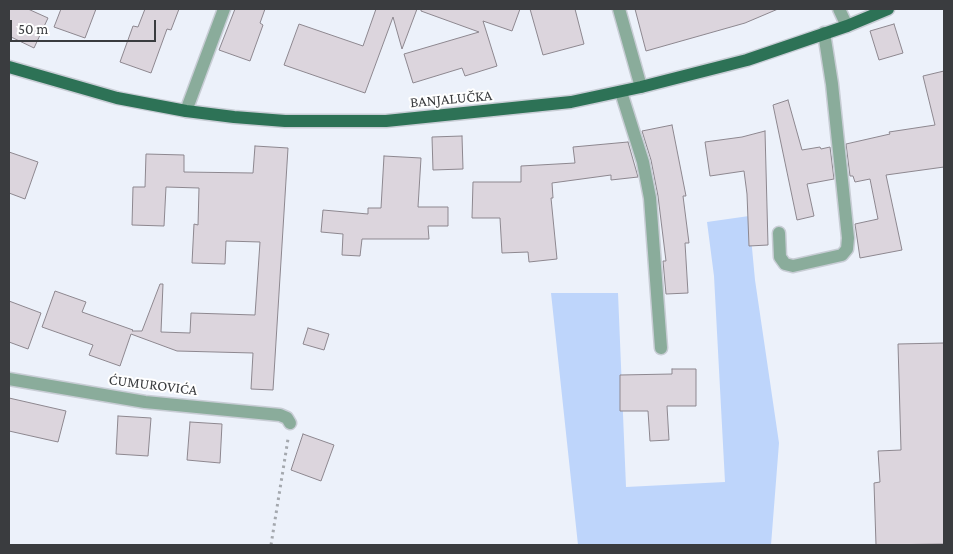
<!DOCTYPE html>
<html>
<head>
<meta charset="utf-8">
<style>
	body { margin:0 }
	#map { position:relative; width:953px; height:554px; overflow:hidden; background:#ecf1fa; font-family:"Crimson Pro",serif }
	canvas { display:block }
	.frame { position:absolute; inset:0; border:10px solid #3a3c3f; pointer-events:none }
	.scale { position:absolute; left:10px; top:20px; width:146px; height:22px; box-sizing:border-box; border:2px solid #3a3c3f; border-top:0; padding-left:6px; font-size:15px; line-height:18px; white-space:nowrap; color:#3a3c3f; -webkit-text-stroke:4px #fff; paint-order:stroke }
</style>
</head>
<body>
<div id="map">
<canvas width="953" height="554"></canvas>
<div class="frame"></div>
<div class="scale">50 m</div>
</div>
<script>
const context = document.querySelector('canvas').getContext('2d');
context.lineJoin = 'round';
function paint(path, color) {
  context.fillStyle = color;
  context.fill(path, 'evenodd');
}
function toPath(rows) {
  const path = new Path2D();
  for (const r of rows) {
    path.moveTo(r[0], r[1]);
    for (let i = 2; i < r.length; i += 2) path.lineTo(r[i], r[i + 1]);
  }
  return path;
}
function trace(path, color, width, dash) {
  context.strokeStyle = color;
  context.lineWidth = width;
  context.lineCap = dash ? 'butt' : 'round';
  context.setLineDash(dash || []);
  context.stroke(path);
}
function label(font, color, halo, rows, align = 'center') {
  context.font = font + ' "Crimson Pro",serif';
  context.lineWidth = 4;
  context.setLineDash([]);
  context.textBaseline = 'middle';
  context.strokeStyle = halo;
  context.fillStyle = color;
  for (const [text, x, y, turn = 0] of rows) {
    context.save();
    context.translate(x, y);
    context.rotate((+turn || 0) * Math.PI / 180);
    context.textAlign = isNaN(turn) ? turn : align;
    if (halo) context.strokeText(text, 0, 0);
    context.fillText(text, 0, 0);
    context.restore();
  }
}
paint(toPath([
	[749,216,755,280,779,443,771,545,578,545,551,293,618,293,626,487,725,482,714,276,707,222]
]), '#bed5fb');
const building = toPath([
	[9,9,28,9,48,18,34,48,9,36,9,9],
	[61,9,96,9,85,38,54,27,61,9],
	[145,9,179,9,171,30,167,29,151,73,120,62,133,26,138,27,145,9],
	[235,9,265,9,260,23,263,25,250,61,219,50,235,9],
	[376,9,417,9,402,49,393,17,365,93,284,65,299,24,363,46,376,9],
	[421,9,520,9,512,31,483,21,497,66,465,76,462,68,413,83,404,54,479,32,421,11,421,9],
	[530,9,575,9,584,44,543,55,530,9],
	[635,9,778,9,745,23,646,51,635,9],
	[894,24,903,53,879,60,870,31,894,24],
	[944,71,944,167,886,175,902,250,860,258,855,224,878,219,870,179,855,182,853,176,850,176,846,144,890,134,889,132,935,125,923,76,944,71],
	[788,100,802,150,820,147,821,149,830,147,834,179,807,184,814,216,797,220,773,105,788,100],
	[672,125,686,196,683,196,689,243,685,243,688,293,666,294,663,261,666,261,658,196,651,160,642,131,672,125],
	[765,131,768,245,749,246,747,194,744,171,710,176,705,142,742,137,765,131],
	[462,136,463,169,433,170,432,137,462,136],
	[628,142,638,177,611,180,611,175,552,183,553,198,551,198,557,259,529,262,528,252,502,253,500,218,472,218,473,182,521,182,521,166,575,163,573,147,628,142],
	[255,146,288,148,273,390,251,389,253,353,177,351,131,334,120,366,89,355,93,345,42,327,55,291,86,302,82,312,133,330,132,331,142,331,160,284,163,284,161,332,190,333,191,313,255,315,260,242,226,241,225,264,192,263,194,224,198,225,199,188,166,187,164,226,132,225,133,187,145,187,146,154,184,155,184,172,253,173,255,146],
	[9,152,38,162,25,199,9,193,9,152],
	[384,156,421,158,418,207,448,207,448,226,428,226,429,239,362,239,360,256,342,255,343,234,321,232,323,210,368,214,368,208,381,208,384,156],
	[9,301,41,313,28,349,9,342,9,301],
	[308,328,329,334,324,350,303,344,308,328],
	[944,343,944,544,876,545,874,483,880,482,878,451,901,450,898,344,944,343],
	[672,369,696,369,696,406,667,406,669,440,650,441,648,411,620,411,620,375,672,374,672,369],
	[9,398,66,411,58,442,9,431,9,398],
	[118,416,151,418,148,456,116,454,118,416],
	[190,422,222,424,220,463,187,460,190,422],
	[303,434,334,445,321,481,291,470,303,434]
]);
paint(building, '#dcd5dd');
trace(building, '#8d878f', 1);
const minor = toPath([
	[619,9,641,87],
	[839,9,847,26],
	[621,92,643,162,650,198,661,348],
	[186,111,224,9],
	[779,233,780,257,785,264,793,266,842,255,847,249,848,238,832,84,824,33],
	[9,379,145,402,280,415,287,418,290,423]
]);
const major = toPath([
	[9,67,117,98,186,111,234,117,285,121,386,121,571,102,641,87,747,60,847,26,888,9]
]);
trace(minor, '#c8cdd5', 15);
trace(major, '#c8cdd5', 15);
trace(toPath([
	[271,545,288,439]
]), '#a4a8ae', 3, [2.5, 4]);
trace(minor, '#8aac9b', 12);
trace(major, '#2d7256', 12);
label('15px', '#3a3c3f', '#fff', [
	["BANJALUČKA",451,99,-5],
	["ĆUMUROVIĆA",153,385,7]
]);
</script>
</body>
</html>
